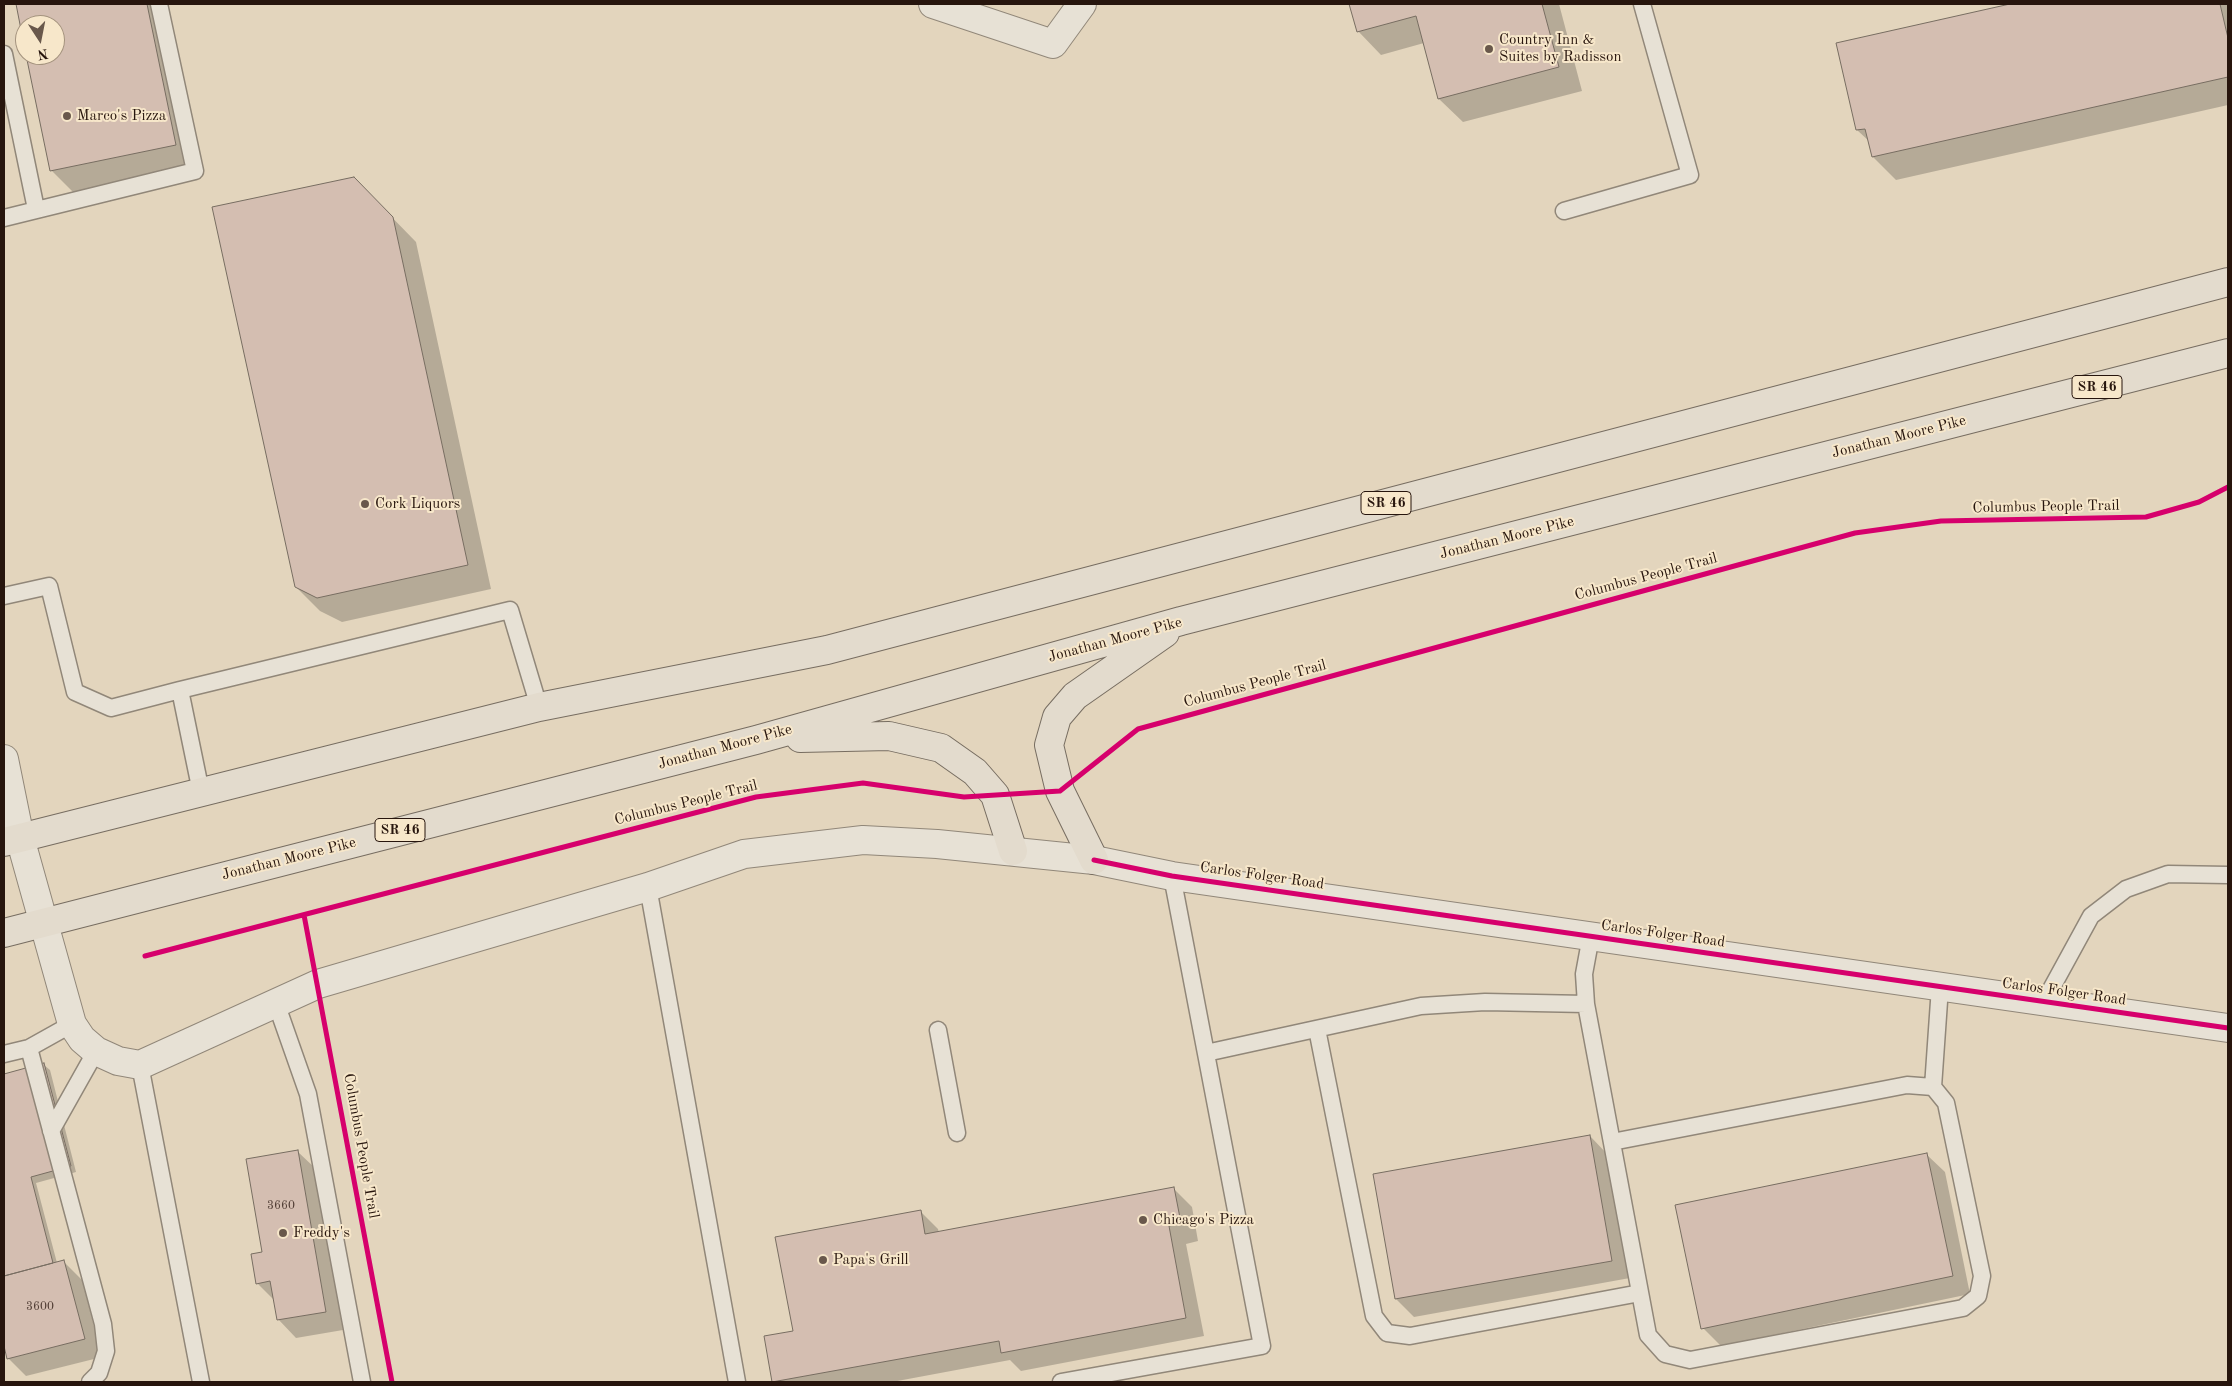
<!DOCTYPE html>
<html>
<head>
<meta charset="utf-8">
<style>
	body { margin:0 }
	#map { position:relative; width:2232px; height:1386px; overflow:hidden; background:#e3d5bd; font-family:"Old Standard TT",serif }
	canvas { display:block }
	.frame { position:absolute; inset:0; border:5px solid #27150d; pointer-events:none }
	.north { position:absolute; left:15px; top:15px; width:50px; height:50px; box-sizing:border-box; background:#f7e7ca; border:1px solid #a4937e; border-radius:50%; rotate:169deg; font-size:14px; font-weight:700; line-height:20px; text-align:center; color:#27150d }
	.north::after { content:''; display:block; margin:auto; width:18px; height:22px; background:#69584b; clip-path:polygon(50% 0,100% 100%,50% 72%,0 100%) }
</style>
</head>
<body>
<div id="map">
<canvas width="2232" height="1386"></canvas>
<div class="frame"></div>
<div class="north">N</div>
</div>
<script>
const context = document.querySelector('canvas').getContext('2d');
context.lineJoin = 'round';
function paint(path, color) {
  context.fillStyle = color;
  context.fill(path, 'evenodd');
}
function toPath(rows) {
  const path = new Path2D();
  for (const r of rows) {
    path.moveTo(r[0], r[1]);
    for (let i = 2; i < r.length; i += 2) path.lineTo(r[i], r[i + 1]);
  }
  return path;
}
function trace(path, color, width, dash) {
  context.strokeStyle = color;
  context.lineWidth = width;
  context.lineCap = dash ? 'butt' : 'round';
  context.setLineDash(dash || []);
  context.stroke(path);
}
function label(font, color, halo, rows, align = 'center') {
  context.font = font + ' "Old Standard TT",serif';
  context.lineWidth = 4;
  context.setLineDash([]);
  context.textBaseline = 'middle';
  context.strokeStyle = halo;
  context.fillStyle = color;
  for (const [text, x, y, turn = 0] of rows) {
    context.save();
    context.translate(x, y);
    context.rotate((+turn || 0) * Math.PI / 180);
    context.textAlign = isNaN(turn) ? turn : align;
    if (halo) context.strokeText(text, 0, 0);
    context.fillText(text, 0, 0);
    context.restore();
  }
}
paint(toPath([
	[17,4,165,4,199,168,75,194,51,170,27,55,55,55,55,25,25,25,25,44],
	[1350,4,1559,4,1582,91,1463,122,1439,99,1424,43,1381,55,1358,31],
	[2016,4,2228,4,2228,105,1896,180,1873,157,1870,142,1857,130,1837,44],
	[377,202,416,242,491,589,342,622,320,611,296,587],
	[44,1065,50,1070,76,1172,36,1183,57,1263,64,1262,82,1280,102,1357,26,1376,8,1358,4,1347,4,1075],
	[1590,1136,1608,1155,1630,1278,1414,1317,1396,1299],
	[297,1151,316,1169,343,1330,296,1338,278,1319,274,1300,257,1283,263,1253],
	[1926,1154,1945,1172,1970,1294,1721,1346,1703,1328],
	[1174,1189,1192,1207,1198,1241,1186,1244,1204,1336,1021,1371,1010,1360,892,1382,773,1382,765,1337,794,1332,920,1211,938,1229,939,1233]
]), '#0003');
const building = toPath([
	[16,4,147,4,176,145,50,171,26,55,55,55,55,25,25,25,25,50,16,4],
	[1349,4,1542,4,1559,67,1438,99,1416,16,1357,32,1349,4],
	[2010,4,2220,4,2228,38,2228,77,1872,157,1865,129,1856,130,1836,43,2010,4],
	[354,177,393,217,468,565,317,598,295,587,212,207,354,177],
	[44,1063,71,1166,31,1177,53,1263,4,1276,4,1074,44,1063],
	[1590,1135,1612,1261,1395,1299,1373,1174,1590,1135],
	[298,1150,326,1312,277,1320,270,1281,256,1284,251,1254,262,1252,246,1159,298,1150],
	[1927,1153,1953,1276,1701,1329,1675,1205,1927,1153],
	[1174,1187,1181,1223,1169,1226,1186,1318,1001,1353,999,1341,772,1382,764,1336,793,1331,775,1237,921,1210,925,1234,1174,1187],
	[64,1260,85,1339,7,1359,4,1346,4,1276,64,1260]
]);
paint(building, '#d4beb1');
trace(building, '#776d61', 1);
const service = toPath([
	[4,54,36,209],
	[1564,211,1690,175,1642,4],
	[4,218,195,171,159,4],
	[4,596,49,586,75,692,111,708,180,690],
	[201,792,180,690,510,610,539,707],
	[648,887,737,1382],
	[1591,936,1584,974,1586,1004,1648,1335,1665,1354,1690,1360,1963,1308,1978,1296,1982,1276,1946,1103,1933,1087,1907,1085,1612,1142],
	[2044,1002,2091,916,2126,889,2168,874,2228,875],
	[276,1003,308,1094,362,1382],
	[1317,1029,1374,1316,1387,1333,1410,1336,1640,1293],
	[938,1030,957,1133],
	[29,1048,103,1324,106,1351,99,1373,90,1382],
	[1206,1053,1421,1006,1485,1002,1586,1004],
	[4,1054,29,1048,72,1024],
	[140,1065,201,1382],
	[1933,1087,1940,987],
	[51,1131,96,1051],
	[1061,1382,1262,1346,1172,876]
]);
const minor = toPath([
	[933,4,1053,44,1082,4],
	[4,759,20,838,72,1024,82,1039,96,1051,118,1061,140,1065,318,984,648,887,744,854,863,840,937,844,1094,860,1172,876,2228,1028]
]);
const trunk = toPath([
	[800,738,889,736,941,748,975,772,995,795,1013,851],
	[4,842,539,707,827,650,2228,282],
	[1094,860,1060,791,1049,745,1057,717,1075,696,1165,633],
	[4,933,756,740,1181,621,2228,353]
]);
trace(service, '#918779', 19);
trace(minor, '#918779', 30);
trace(trunk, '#776d61', 30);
trace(service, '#e7e1d5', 16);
trace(minor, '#e7e1d5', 28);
trace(trunk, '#e3dbcd', 28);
trace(toPath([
	[1094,860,1172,876,2228,1028],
	[304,915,392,1382],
	[145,956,756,797,863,783,964,797,1060,791,1138,729,1855,533,1941,521,2146,517,2199,502,2228,487]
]), '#d6006c', 5);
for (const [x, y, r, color] of [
	[1489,49,5,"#69584b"],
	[67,116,5,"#69584b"],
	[365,504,5,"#69584b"],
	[1143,1220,5,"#69584b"],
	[283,1233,5,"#69584b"],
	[823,1260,5,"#69584b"]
]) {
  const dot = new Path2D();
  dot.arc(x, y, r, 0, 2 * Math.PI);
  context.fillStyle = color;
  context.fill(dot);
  trace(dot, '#f7e7ca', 2);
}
label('12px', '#523f36', null, [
	["3660",281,1206],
	["3600",40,1307]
]);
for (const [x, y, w] of [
	[2097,387,50],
	[1386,503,50],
	[400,830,50]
]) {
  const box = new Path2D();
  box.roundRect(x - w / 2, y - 11.5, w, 23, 4);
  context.fillStyle = '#f7e7ca';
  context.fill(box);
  trace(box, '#27150d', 1);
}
label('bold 14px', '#27150d', null, [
	["SR 46",2097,387],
	["SR 46",1386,503],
	["SR 46",400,830]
]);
label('15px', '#27150d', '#f7e7ca', [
	["Country Inn &",1499,40],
	["Suites by Radisson",1499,57],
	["Marco's Pizza",77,116],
	["Cork Liquors",375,504],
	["Chicago's Pizza",1153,1220],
	["Freddy's",293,1233],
	["Papa's Grill",833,1260]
], 'left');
label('15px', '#27150d', '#f7e7ca', [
	["Jonathan Moore Pike",1899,437,-14],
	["Columbus People Trail",2046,507,-1],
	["Jonathan Moore Pike",1507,538,-14],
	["Columbus People Trail",1646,577,-15],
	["Jonathan Moore Pike",1115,640,-15],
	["Columbus People Trail",1255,684,-15],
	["Jonathan Moore Pike",725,747,-15],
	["Columbus People Trail",686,803,-14],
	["Jonathan Moore Pike",289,859,-14],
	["Carlos Folger Road",1262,876,8],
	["Carlos Folger Road",1663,934,8],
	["Carlos Folger Road",2064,992,8],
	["Columbus People Trail",361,1146,80]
]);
</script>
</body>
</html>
